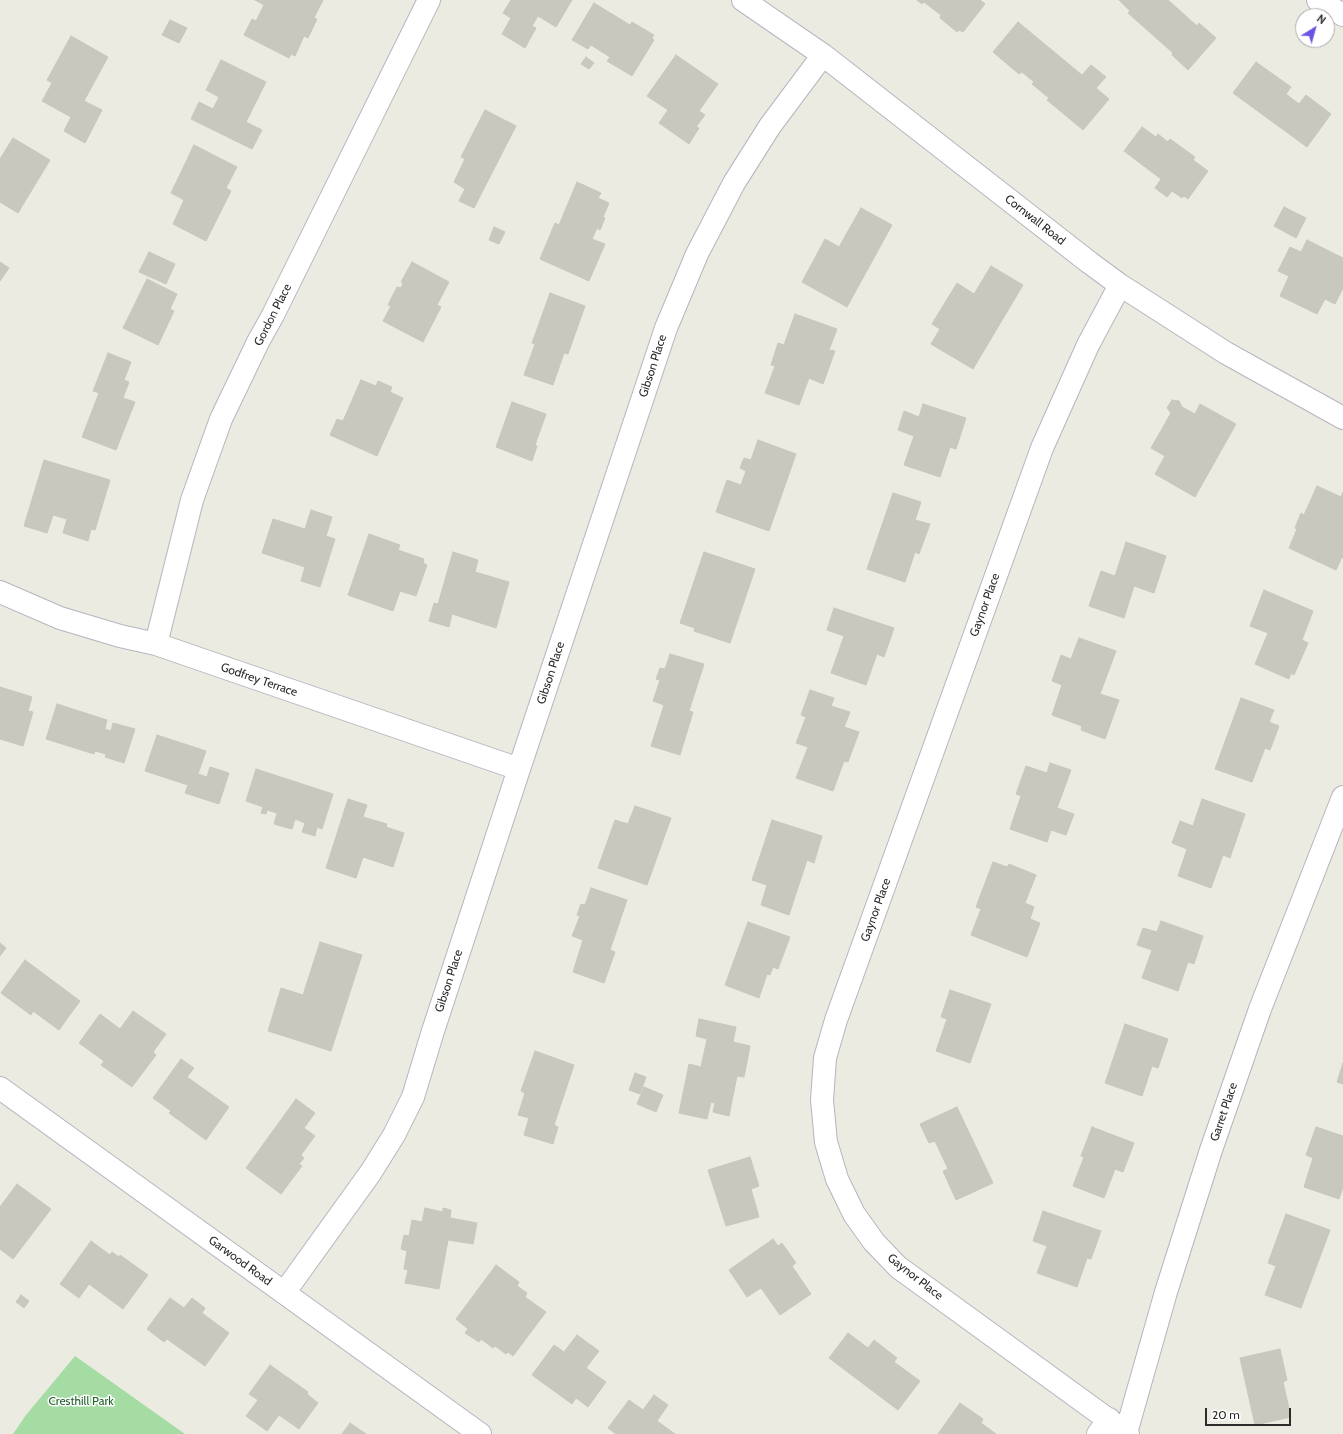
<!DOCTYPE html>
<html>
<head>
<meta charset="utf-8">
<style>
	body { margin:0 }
	#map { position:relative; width:1343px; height:1434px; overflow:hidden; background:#ecebe1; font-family:Cabin,sans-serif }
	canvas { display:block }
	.north { position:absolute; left:1295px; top:8px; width:40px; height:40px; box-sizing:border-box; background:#fff; border:1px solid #ababab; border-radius:50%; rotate:37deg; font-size:11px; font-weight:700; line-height:16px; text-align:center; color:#2c2c2c }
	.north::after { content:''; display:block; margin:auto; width:14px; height:18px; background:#6a54e6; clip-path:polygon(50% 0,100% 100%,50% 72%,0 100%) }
	.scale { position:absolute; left:1205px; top:1408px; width:86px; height:18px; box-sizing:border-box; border:2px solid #2c2c2c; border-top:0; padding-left:5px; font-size:12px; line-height:14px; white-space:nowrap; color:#2c2c2c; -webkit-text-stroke:3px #fff; paint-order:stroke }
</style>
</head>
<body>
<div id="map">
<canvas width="1343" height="1434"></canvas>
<div class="north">N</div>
<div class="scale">20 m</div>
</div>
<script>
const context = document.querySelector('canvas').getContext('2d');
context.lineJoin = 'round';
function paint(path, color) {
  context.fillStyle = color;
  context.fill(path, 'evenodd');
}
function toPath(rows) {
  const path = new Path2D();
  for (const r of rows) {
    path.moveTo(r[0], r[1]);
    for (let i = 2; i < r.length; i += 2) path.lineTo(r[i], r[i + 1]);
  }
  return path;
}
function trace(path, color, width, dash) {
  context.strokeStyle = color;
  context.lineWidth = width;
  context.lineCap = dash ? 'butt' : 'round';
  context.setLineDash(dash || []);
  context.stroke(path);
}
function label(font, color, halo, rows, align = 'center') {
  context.font = font + ' Cabin,sans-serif';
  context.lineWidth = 3;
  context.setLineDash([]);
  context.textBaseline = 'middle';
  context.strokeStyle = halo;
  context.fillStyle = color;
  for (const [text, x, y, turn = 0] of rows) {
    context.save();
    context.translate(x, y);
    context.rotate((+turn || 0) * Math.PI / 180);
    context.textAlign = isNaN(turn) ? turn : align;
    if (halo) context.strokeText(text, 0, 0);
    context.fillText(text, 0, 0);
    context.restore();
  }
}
paint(toPath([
	[75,1356,185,1434,13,1434,26,1415]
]), '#a4dca3');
const building = toPath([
	[255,0,323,0,314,18,317,19,308,38,304,36,295,56,291,54,289,58,244,35,252,19,256,21,264,5,255,0],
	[511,0,572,0,556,27,538,16,532,26,536,28,525,48,502,34,511,18,503,13,511,0],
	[917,0,980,0,985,4,963,32,959,30,957,32,940,18,941,15,924,2,922,4,917,0],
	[1119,0,1168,0,1197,26,1199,23,1216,38,1188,70,1172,55,1173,53,1128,13,1130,11,1119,0],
	[594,3,630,25,632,22,654,35,652,38,654,40,632,76,607,61,610,57,591,45,588,49,572,40,594,3],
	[170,20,187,28,179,43,162,35,170,20],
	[1018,22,1082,75,1091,65,1106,77,1096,88,1109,99,1083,130,1047,100,1049,98,1032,84,1034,82,1022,72,1019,74,993,52,1018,22],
	[71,36,108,57,84,101,102,110,85,143,64,131,71,117,42,101,52,83,47,80,71,36],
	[676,55,718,84,699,111,705,115,696,127,699,128,689,144,659,123,668,110,647,96,676,55],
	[586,57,594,63,589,69,581,64,586,57],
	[221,60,266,82,246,122,262,130,252,149,191,119,199,102,213,109,219,97,206,90,221,60],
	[1256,62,1291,87,1286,94,1299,104,1306,95,1331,114,1307,147,1233,93,1256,62],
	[485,110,516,126,474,208,459,201,465,189,454,182,465,159,461,157,485,110],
	[1142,127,1156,137,1158,134,1168,142,1170,139,1195,157,1193,160,1208,171,1188,199,1184,196,1182,198,1172,191,1167,197,1155,188,1161,179,1124,151,1142,127],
	[13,138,50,160,18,213,0,202,0,159,13,138],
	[194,145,237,167,226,188,231,191,206,241,173,224,184,200,171,193,194,145],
	[577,182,601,193,598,198,609,203,603,217,605,218,600,230,597,228,592,239,605,244,589,281,540,259,555,223,559,225,577,182],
	[1284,207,1306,218,1296,238,1274,226,1284,207],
	[861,208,892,225,847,307,802,282,825,239,839,247,861,208],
	[494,227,505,232,499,244,489,240,494,227],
	[1307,240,1343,258,1343,288,1335,304,1325,299,1317,314,1280,296,1289,276,1278,271,1290,247,1301,252,1307,240],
	[149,252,175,264,166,284,139,272,149,252],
	[0,262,9,268,0,281,0,262],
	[412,262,449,282,437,305,441,307,423,342,383,321,391,306,388,305,397,287,401,288,403,283,401,282,412,262],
	[991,266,1023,285,973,369,931,344,940,329,932,324,957,283,974,294,991,266],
	[147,279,177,294,170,309,174,311,158,345,123,328,147,279],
	[550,293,585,306,568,354,564,353,553,385,524,375,535,344,532,343,550,293],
	[795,314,837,329,829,350,835,351,823,384,809,378,799,405,765,393,775,366,771,365,778,343,784,345,795,314],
	[108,353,131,362,124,380,129,382,123,398,135,402,116,450,82,437,99,393,93,391,108,353],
	[361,380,376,386,378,381,392,387,390,392,403,398,377,456,330,435,337,419,343,421,361,380],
	[1172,400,1179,401,1182,407,1195,414,1200,404,1236,424,1195,497,1155,474,1165,456,1151,448,1171,413,1167,408,1172,400],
	[512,402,546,414,535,445,537,446,532,461,496,447,512,402],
	[923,404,966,418,956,449,950,447,940,477,904,465,914,436,898,430,904,411,919,417,923,404],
	[758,440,796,454,769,531,716,512,727,480,741,485,746,471,740,468,744,458,751,460,758,440],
	[44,460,110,480,95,530,91,529,88,541,63,533,67,519,53,515,47,533,24,526,44,460],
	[1317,486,1341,497,1343,492,1343,558,1342,557,1336,570,1289,548,1297,529,1295,528,1301,513,1304,515,1317,486],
	[893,493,921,502,915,520,930,524,919,554,915,552,905,582,867,569,893,493],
	[311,510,332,517,326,536,335,539,320,587,301,581,305,567,262,553,273,519,305,529,311,510],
	[369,534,400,545,398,550,424,559,423,563,427,565,416,596,400,591,393,611,348,595,369,534],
	[1126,542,1166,556,1154,593,1134,586,1124,618,1089,606,1101,571,1115,576,1126,542],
	[453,552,478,560,475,572,509,582,496,628,452,614,449,627,429,621,434,603,438,604,453,552],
	[704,552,755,569,730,643,694,631,695,628,680,623,704,552],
	[1264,590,1313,611,1302,640,1308,643,1294,675,1291,673,1289,679,1255,664,1268,633,1250,626,1264,590],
	[834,608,894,628,884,657,877,654,866,685,831,673,844,636,827,630,834,608],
	[1079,638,1116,651,1100,694,1119,700,1105,739,1081,730,1082,726,1052,715,1062,685,1052,681,1061,655,1071,659,1079,638],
	[670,654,704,664,689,711,693,712,680,755,651,746,664,705,653,701,660,680,656,679,660,668,665,669,670,654],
	[0,687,32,697,28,711,33,712,23,746,0,739,0,687],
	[810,690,834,698,831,706,850,712,844,727,859,732,848,762,844,761,833,791,796,778,808,747,796,743,806,717,801,715,810,690],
	[1241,698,1274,710,1269,722,1279,726,1270,750,1265,748,1252,782,1215,769,1241,698],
	[57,704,107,720,105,729,111,731,113,723,135,729,124,763,105,757,106,754,95,751,94,754,46,739,57,704],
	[157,735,206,751,198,774,207,777,210,767,229,773,219,804,185,793,188,785,145,771,157,735],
	[1050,763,1071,770,1057,808,1074,814,1066,835,1051,830,1047,842,1010,829,1021,796,1016,794,1026,766,1047,773,1050,763],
	[256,769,333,794,322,829,317,827,315,836,302,832,305,823,295,819,292,829,274,824,277,813,267,810,266,814,261,813,263,807,246,801,256,769],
	[348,799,367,805,363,817,387,824,386,827,404,833,393,867,363,857,356,878,326,868,348,799],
	[1202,799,1245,814,1230,858,1223,855,1211,888,1178,876,1187,849,1172,843,1180,821,1193,826,1202,799],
	[635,806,671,818,647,885,598,868,615,820,628,824,635,806],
	[772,820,822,836,814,863,807,860,789,915,761,905,767,885,752,880,772,820],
	[993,862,1007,867,1009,864,1036,875,1025,903,1034,907,1030,919,1040,923,1027,957,971,935,981,909,976,907,993,862],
	[591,888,627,900,610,950,615,952,604,983,573,972,583,940,572,936,580,916,577,915,581,904,585,905,591,888],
	[1161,921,1203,936,1194,964,1188,962,1178,991,1142,978,1152,950,1137,945,1143,928,1157,932,1161,921],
	[748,922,790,937,778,969,773,967,770,975,767,974,759,998,725,985,748,922],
	[320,942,362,955,331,1051,268,1031,281,988,303,995,320,942],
	[0,943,6,948,0,956,0,943],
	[25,960,80,1001,59,1030,33,1011,31,1015,1,993,25,960],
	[950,990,991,1004,970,1063,936,1051,947,1019,941,1017,950,990],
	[133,1011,166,1034,153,1052,156,1055,132,1087,101,1065,104,1061,79,1043,100,1014,120,1029,133,1011],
	[699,1019,736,1027,733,1042,750,1046,744,1077,737,1076,729,1116,713,1112,715,1103,711,1102,707,1119,679,1113,689,1064,701,1067,707,1039,696,1036,699,1019],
	[1125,1024,1168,1039,1158,1068,1152,1066,1142,1096,1105,1083,1125,1024],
	[535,1051,574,1065,554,1125,558,1127,553,1144,524,1135,529,1118,518,1115,525,1093,521,1091,535,1051],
	[181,1059,194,1068,187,1077,229,1107,206,1140,169,1113,171,1111,153,1098,181,1059],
	[1343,1063,1343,1084,1337,1082,1343,1063],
	[635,1073,646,1077,640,1094,629,1090,635,1073],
	[644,1087,663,1095,656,1112,637,1104,644,1087],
	[296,1099,315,1113,304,1128,315,1136,301,1155,304,1158,299,1164,302,1166,281,1194,246,1168,296,1099],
	[957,1107,993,1183,956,1200,943,1171,948,1169,935,1141,929,1143,920,1124,957,1107],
	[1092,1127,1134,1143,1123,1172,1115,1169,1104,1198,1073,1186,1084,1157,1081,1156,1092,1127],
	[1316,1127,1343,1136,1343,1187,1339,1199,1304,1187,1313,1158,1306,1155,1316,1127],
	[750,1157,759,1186,751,1189,759,1217,726,1226,708,1170,750,1157],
	[17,1184,51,1209,13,1259,0,1249,0,1207,17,1184],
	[425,1208,443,1212,443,1208,451,1210,450,1218,477,1223,473,1244,448,1240,439,1289,405,1283,408,1270,404,1269,407,1251,401,1249,404,1235,409,1236,412,1220,422,1222,425,1208],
	[1043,1211,1101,1231,1091,1259,1087,1258,1077,1287,1037,1273,1047,1246,1033,1241,1043,1211],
	[1286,1214,1330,1230,1301,1308,1265,1295,1276,1266,1268,1263,1286,1214],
	[773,1239,778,1246,782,1243,796,1263,792,1266,811,1294,780,1315,761,1288,747,1297,729,1270,773,1239],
	[91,1241,110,1255,112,1252,119,1257,120,1255,148,1275,123,1309,89,1284,79,1298,60,1284,91,1241],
	[496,1265,519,1282,517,1286,527,1293,525,1297,546,1312,513,1356,508,1352,506,1354,495,1346,493,1348,481,1339,479,1342,465,1333,468,1329,456,1319,496,1265],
	[21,1295,29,1301,24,1308,16,1302,21,1295],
	[170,1298,184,1308,192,1298,205,1308,202,1313,229,1333,205,1366,167,1339,164,1342,147,1329,170,1298],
	[848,1333,868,1348,874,1340,897,1358,894,1362,920,1381,898,1410,829,1358,848,1333],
	[577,1335,599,1351,586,1368,606,1382,588,1407,576,1398,572,1404,532,1375,554,1345,564,1352,577,1335],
	[1280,1349,1287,1380,1283,1382,1291,1417,1255,1425,1240,1358,1280,1349],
	[270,1365,308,1392,307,1394,318,1403,299,1429,279,1415,267,1431,246,1416,258,1400,249,1394,270,1365],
	[654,1395,668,1405,657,1421,675,1434,616,1434,608,1428,629,1400,643,1410,654,1395],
	[960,1403,983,1419,981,1423,996,1434,938,1434,960,1403],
	[350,1423,366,1434,342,1434,350,1423]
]);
paint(building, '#c8c8bf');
trace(building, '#c8c7ba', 1);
const minor = toPath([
	[743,0,823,55,1090,263,1120,285,1226,353,1343,418],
	[1318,0,1343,15],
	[1120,285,1088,345,1042,448,836,1020,825,1058,822,1100,826,1142,837,1179,854,1214,874,1242,898,1267,1128,1434],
	[0,592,60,618,120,636,156,644,519,769],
	[156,644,192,500,221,419,258,342,273,315,429,0],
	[0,1088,480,1434],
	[284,1293,371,1172,394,1135,413,1097,433,1031,519,769,666,328,697,254,734,183,770,126,823,55],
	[1126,1433,1166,1292,1211,1150,1260,1009,1343,797],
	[1098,1434,1109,1419]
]);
trace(minor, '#b6b4be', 24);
trace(minor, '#fff', 22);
label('12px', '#2c2c2c', '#fff', [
	["Cornwall Road",1035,220,38],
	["Gordon Place",273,315,-63],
	["Gibson Place",653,366,-72],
	["Gaynor Place",985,605,-70],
	["Gibson Place",551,673,-72],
	["Godfrey Terrace",259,680,19],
	["Gaynor Place",876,910,-70],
	["Gibson Place",449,981,-72],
	["Garret Place",1224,1112,-71],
	["Garwood Road",240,1261,36],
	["Gaynor Place",915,1277,38]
]);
label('12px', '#23622c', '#fff', [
	["Cresthill Park",81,1401]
]);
</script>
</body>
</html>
